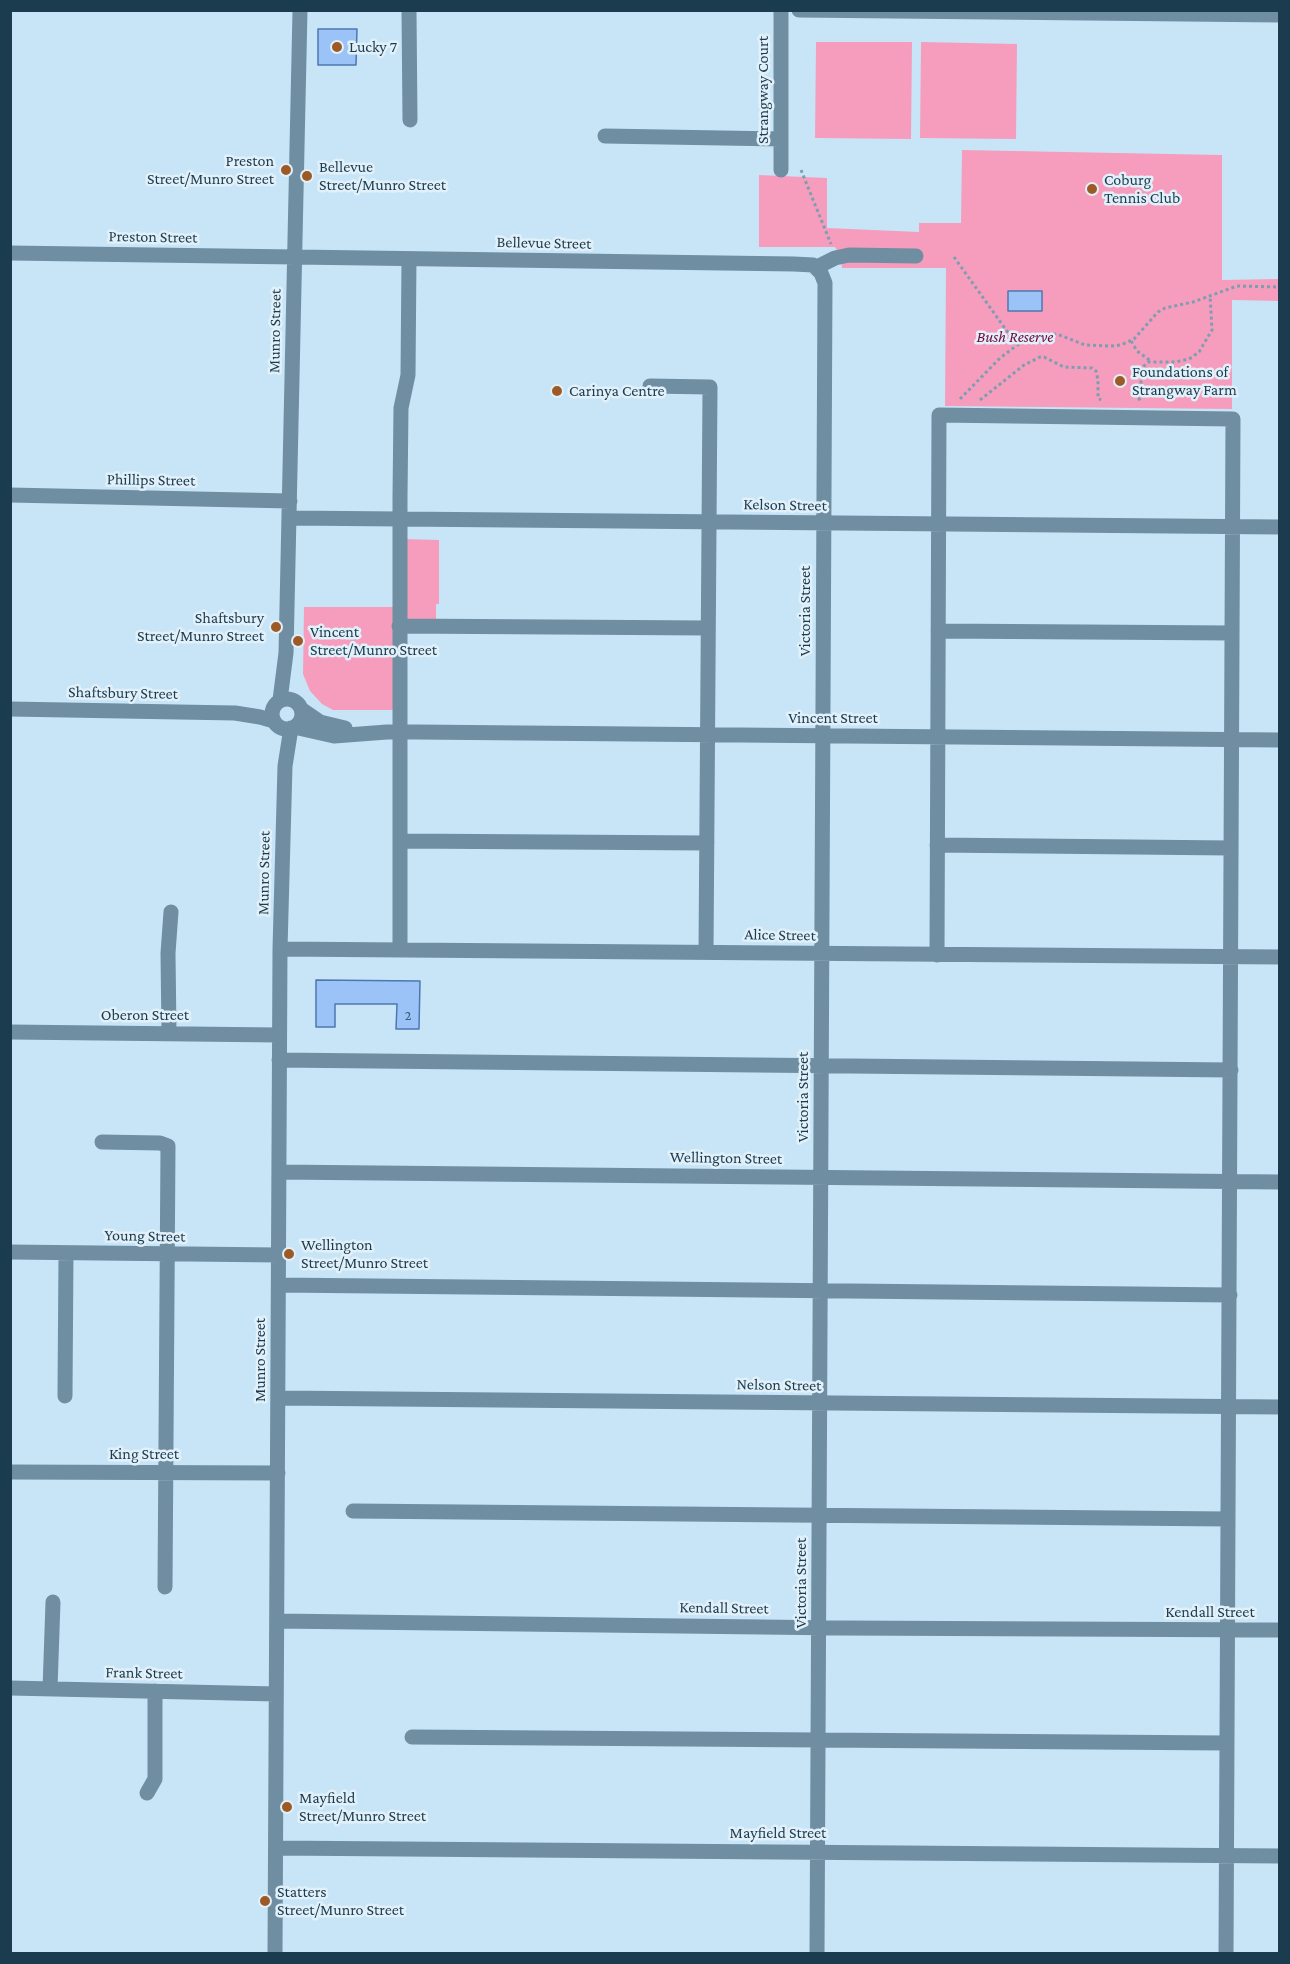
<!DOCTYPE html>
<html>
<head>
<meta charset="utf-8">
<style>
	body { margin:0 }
	#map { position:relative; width:1290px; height:1964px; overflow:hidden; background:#c8e5f8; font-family:"Crimson Pro",serif }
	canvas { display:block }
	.frame { position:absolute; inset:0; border:12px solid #1b3b4e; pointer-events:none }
</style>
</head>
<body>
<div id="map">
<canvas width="1290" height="1964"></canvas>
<div class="frame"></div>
</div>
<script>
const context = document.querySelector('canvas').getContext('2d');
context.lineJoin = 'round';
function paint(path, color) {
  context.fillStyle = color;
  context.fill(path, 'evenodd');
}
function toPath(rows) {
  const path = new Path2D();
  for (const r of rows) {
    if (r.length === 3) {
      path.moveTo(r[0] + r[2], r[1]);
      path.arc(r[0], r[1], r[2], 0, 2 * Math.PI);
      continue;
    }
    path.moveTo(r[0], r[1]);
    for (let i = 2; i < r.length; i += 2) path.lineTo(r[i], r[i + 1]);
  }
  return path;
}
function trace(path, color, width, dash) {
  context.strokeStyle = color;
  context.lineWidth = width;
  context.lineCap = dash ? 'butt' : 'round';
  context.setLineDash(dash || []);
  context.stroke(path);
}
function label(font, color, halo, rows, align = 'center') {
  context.font = font + ' "Crimson Pro",serif';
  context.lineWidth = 5;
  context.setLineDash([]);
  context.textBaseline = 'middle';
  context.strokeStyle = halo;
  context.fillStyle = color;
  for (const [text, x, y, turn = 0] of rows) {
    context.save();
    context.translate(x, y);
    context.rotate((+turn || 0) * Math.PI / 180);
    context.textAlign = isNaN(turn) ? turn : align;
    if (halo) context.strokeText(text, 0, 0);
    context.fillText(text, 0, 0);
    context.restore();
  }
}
paint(toPath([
	[816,42,912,42,911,139,815,138],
	[921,42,1017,44,1016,139,920,138],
	[962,150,1222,155,1222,280,1279,279,1279,301,1232,300,1232,409,945,406,946,268,842,268,841,258,835,247,759,247,759,175,827,178,827,228,919,232,919,223,961,223],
	[404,539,439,540,439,604,436,604,436,622,407,622],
	[304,607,393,607,393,710,333,710,322,704,310,691,303,674]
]), '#f69dbe');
const building = toPath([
	[318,29,357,29,356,65,318,65,318,29],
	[1008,291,1042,291,1042,311,1008,311,1008,291],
	[316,980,420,981,419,1029,396,1029,397,1004,335,1004,335,1027,316,1027,316,980]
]);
paint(building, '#9cc3f8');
trace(building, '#4d77b0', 1.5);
trace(toPath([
	[801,170,831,244],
	[954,257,1014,341,1020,343,1029,342,1049,335,1057,334,1085,345,1111,346,1121,345,1134,339,1158,312,1165,308,1193,302,1237,286,1280,287],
	[1131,341,1137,351,1151,361],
	[960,399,1000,358,1020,343],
	[980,400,1024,365,1040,357,1044,357,1064,367,1092,368,1096,371,1098,380,1098,398,1101,400],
	[1138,400,1141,398,1141,369,1148,362,1175,362,1189,359,1199,352,1212,330,1210,295]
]), '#7f9db0', 3, [3, 3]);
trace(toPath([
	[409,10,410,120],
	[799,10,1280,15],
	[605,136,781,139],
	[781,170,781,10],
	[10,253,794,264,813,265,821,273,825,283,817,1954],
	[817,267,835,258,849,255,916,256],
	[650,386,710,387,706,952],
	[10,495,290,501],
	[290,518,1280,527],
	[399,626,708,628],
	[938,631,1232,633],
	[287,714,15],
	[280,700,286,653,300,10],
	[10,709,235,713,260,717,274,721],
	[301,709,320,722,345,728],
	[294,727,334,736,387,732,416,732,1280,740],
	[400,841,707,843],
	[937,845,1231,848],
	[280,949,1280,957],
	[400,949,400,497,401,408,408,375,409,259],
	[937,955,939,415,1233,419,1226,1954],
	[10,1032,279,1035],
	[169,1033,168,953,171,912],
	[279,1060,1231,1070],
	[102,1142,160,1143,168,1146,165,1587],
	[279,1172,1280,1182],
	[10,1252,279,1255],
	[279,1285,1230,1295],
	[65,1396,66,1253],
	[278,1398,1280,1407],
	[10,1472,278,1473],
	[353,1511,1228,1519],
	[277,1621,841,1628,1280,1630],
	[10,1688,276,1694],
	[50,1689,53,1602],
	[412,1737,1227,1743],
	[147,1793,155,1779,155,1691],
	[276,1848,1280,1856],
	[275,1954,280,949,285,766,291,728]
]), '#708ea2', 15);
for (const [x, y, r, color] of [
	[337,47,6,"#9c5b26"],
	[286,170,6,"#9c5b26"],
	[307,176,6,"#9c5b26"],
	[1092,189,6,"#9c5b26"],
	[1120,381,6,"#9c5b26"],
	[557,391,6,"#9c5b26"],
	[276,627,6,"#9c5b26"],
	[298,641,6,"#9c5b26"],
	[289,1254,6,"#9c5b26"],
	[287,1807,6,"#9c5b26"],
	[265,1901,6,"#9c5b26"]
]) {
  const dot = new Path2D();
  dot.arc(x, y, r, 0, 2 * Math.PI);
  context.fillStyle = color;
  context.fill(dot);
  trace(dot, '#e1f0f9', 2);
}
label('14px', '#3b5d78', null, [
	["2",408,1016]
]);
label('16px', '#1b3b4e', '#e1f0f9', [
	["Lucky 7",349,47],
	["Preston",274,161,"right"],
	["Street/Munro Street",274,179,"right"],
	["Bellevue",319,167],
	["Street/Munro Street",319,185],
	["Coburg",1104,180],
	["Tennis Club",1104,198],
	["Foundations of",1132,372],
	["Strangway Farm",1132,390],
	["Carinya Centre",569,391],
	["Shaftsbury",264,618,"right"],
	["Street/Munro Street",264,636,"right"],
	["Vincent",310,632],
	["Street/Munro Street",310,650],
	["Wellington",301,1245],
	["Street/Munro Street",301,1263],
	["Mayfield",299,1798],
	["Street/Munro Street",299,1816],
	["Statters",277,1892],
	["Street/Munro Street",277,1910]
], 'left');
label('16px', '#1b3b4e', '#e1f0f9', [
	["Strangway Court",763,90,-90],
	["Preston Street",153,237,1],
	["Bellevue Street",544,243,1],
	["Munro Street",275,331,-89],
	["Phillips Street",151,480,1],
	["Kelson Street",785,505,1],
	["Victoria Street",805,611,-90],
	["Shaftsbury Street",123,693,1],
	["Vincent Street",833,718],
	["Munro Street",264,873,-89],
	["Alice Street",780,935,1],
	["Oberon Street",145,1015],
	["Victoria Street",803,1097,-90],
	["Wellington Street",726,1158,1],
	["Young Street",145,1236,1],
	["Munro Street",260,1360,-90],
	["Nelson Street",779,1385,1],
	["King Street",144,1454],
	["Victoria Street",801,1583,-90],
	["Kendall Street",724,1608,1],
	["Kendall Street",1210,1612],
	["Frank Street",144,1673,1],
	["Mayfield Street",778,1833]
]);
label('italic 16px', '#6e063e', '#e1f0f9', [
	["Bush Reserve",1015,337]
]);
</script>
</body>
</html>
